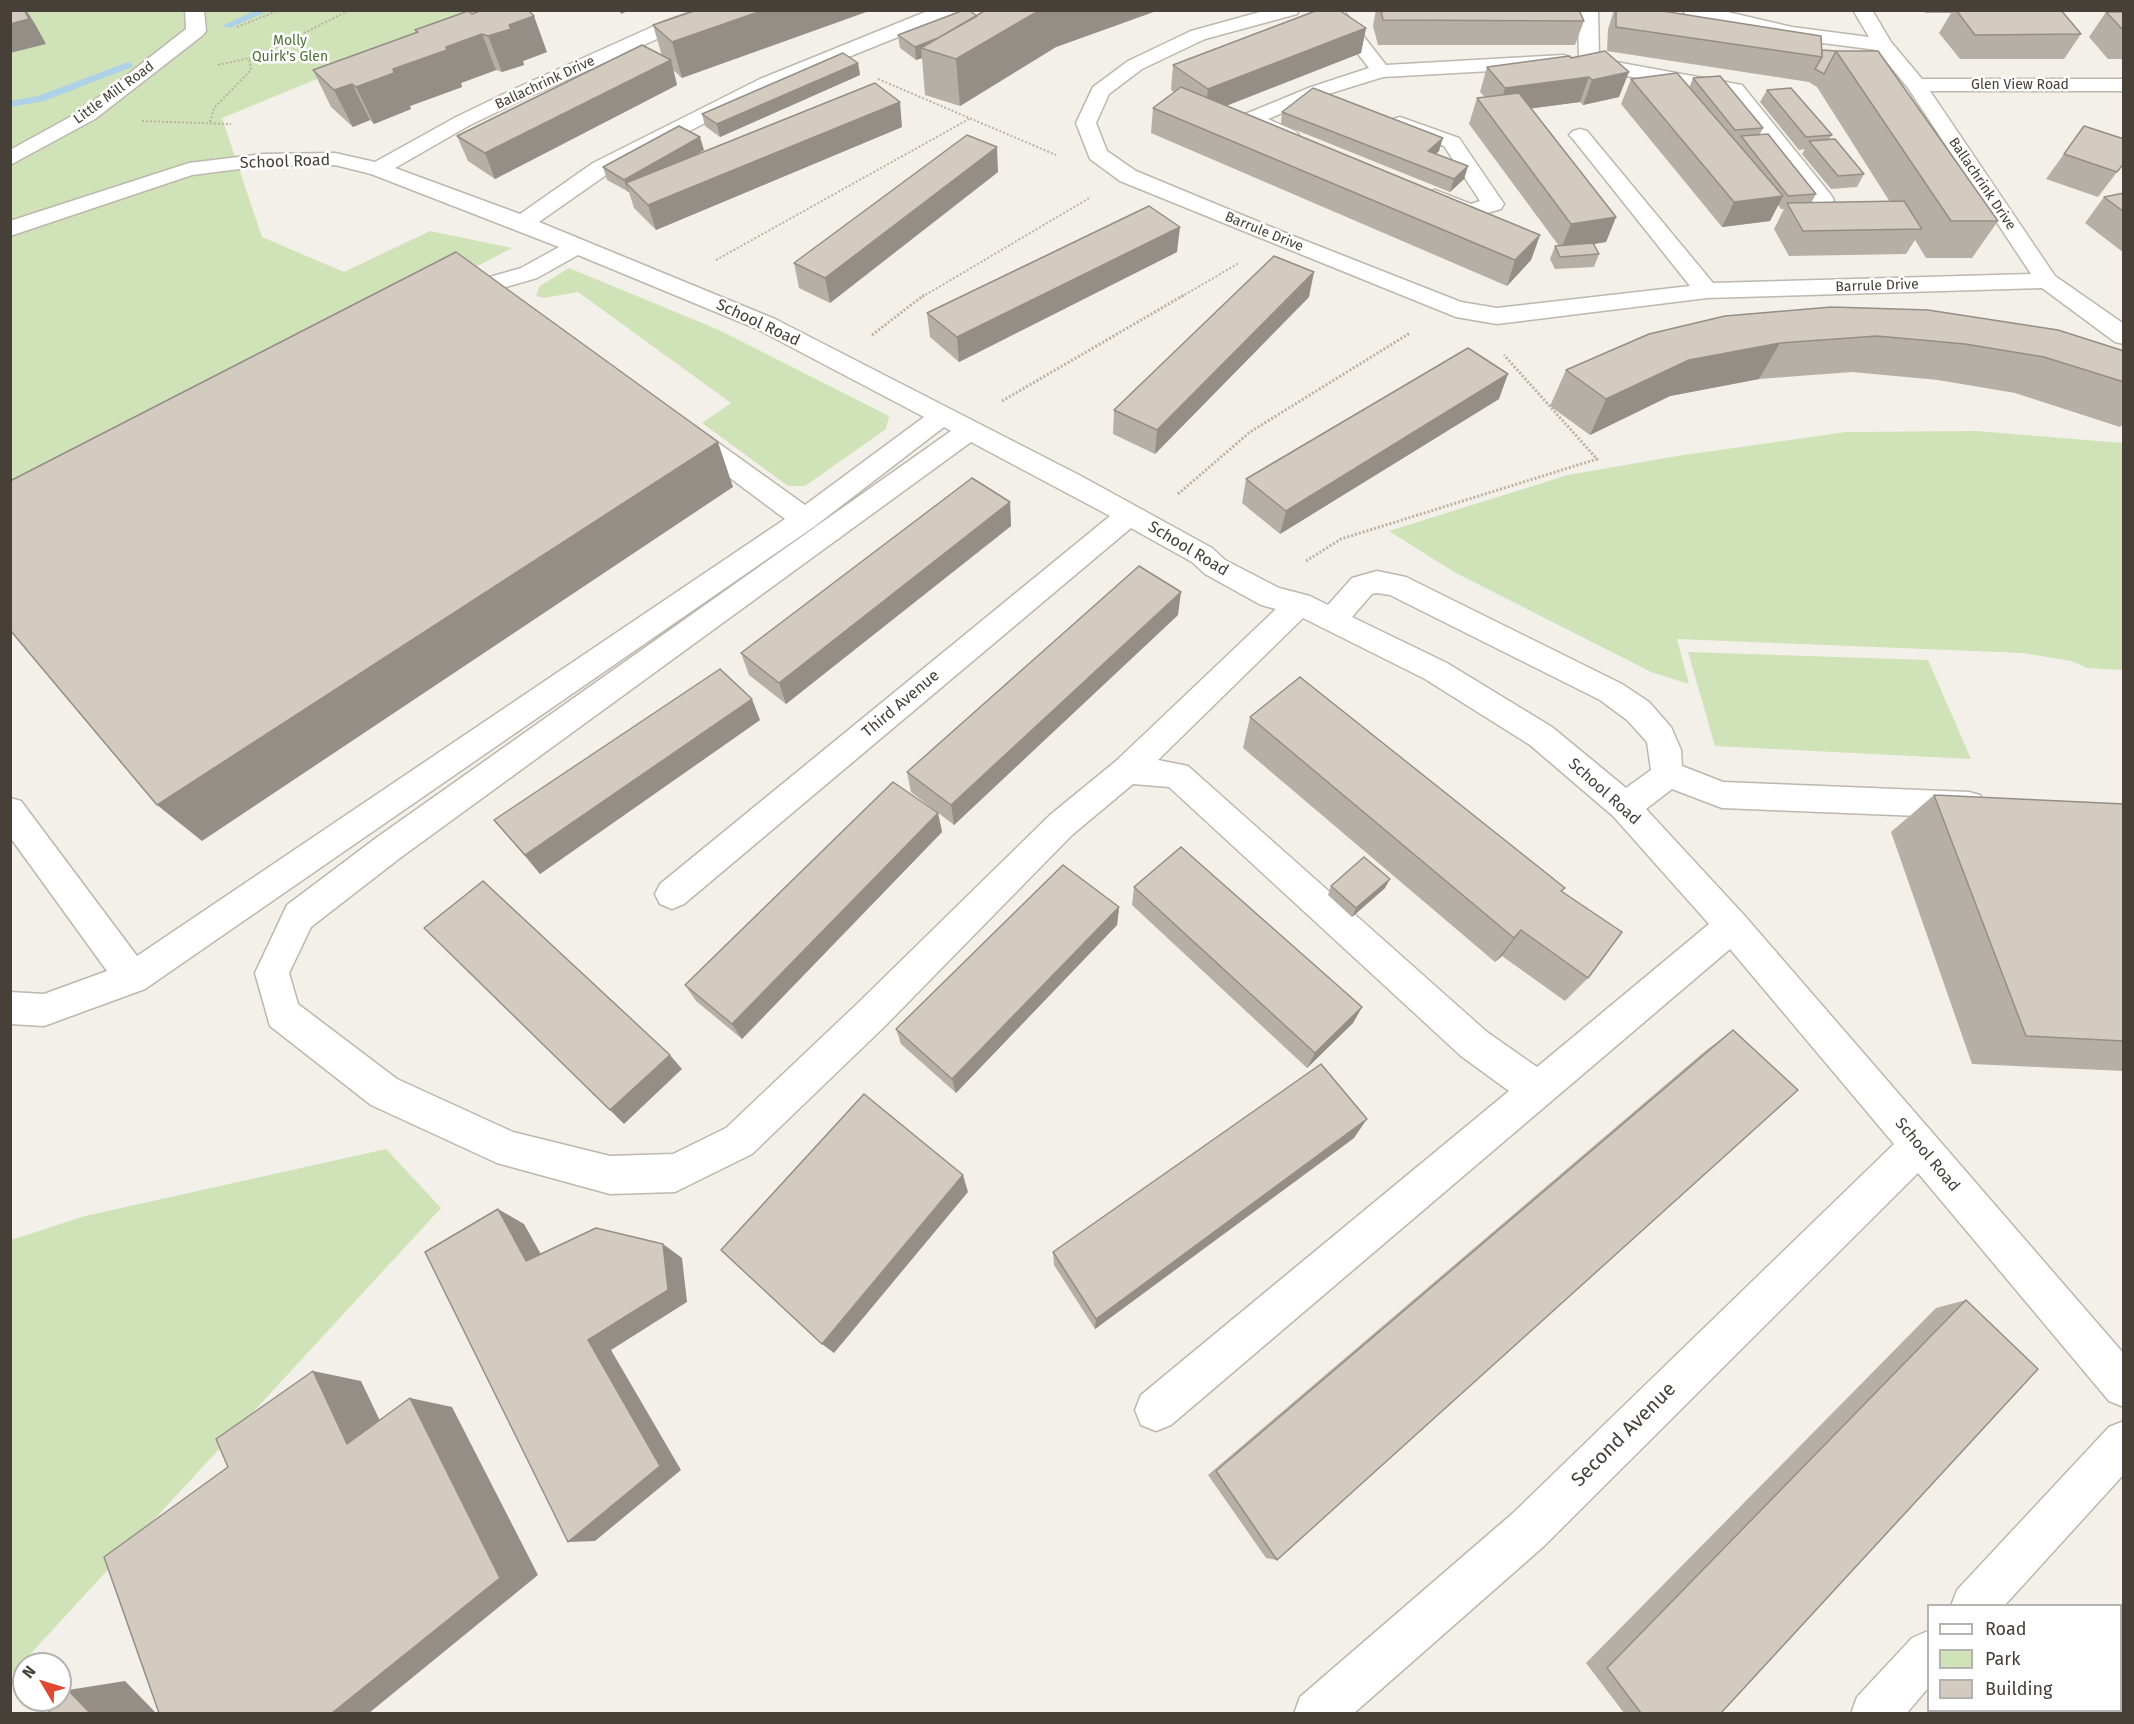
<!DOCTYPE html>
<html>
<head>
<meta charset="utf-8">
<style>
	body { margin:0 }
	#map { position:relative; width:2134px; height:1724px; overflow:hidden; background:#f3f0e9; font-family:"Fira Sans",sans-serif }
	canvas { display:block }
	.frame { position:absolute; inset:0; border:12px solid #464038; pointer-events:none }
	.legend { position:absolute; left:1927px; top:1604px; width:195px; height:108px; box-sizing:border-box; background:#fff; border:2px solid #b5b3af; margin:0; padding:8px 10px; list-style:none; font-size:18px; color:#464038 }
	.legend li { display:flex; align-items:center; gap:12px; height:30px }
	.legend b { width:30px; border:2px solid #b5b3af }
	.north { position:absolute; left:12px; top:1652px; width:60px; height:60px; box-sizing:border-box; background:#fff; border:2px solid #b5b3af; border-radius:50%; rotate:308deg; font-size:16px; font-weight:700; line-height:24px; text-align:center; color:#464038 }
	.north::after { content:''; display:block; margin:auto; width:21px; height:27px; background:#e24731; clip-path:polygon(50% 0,100% 100%,50% 72%,0 100%) }
</style>
</head>
<body>
<div id="map">
<canvas width="2134" height="1724"></canvas>
<div class="frame"></div>
<ul class="legend">
<li><b style="height:8px;background:#fff"></b>Road</li>
<li><b style="height:16px;background:#d0e2b7"></b>Park</li>
<li><b style="height:16px;background:#d3cbc0"></b>Building</li>
</ul>
<div class="north">N</div>
</div>
<script>
const context = document.querySelector('canvas').getContext('2d');
context.lineJoin = 'round';
function paint(path, color) {
  context.fillStyle = color;
  context.fill(path, 'evenodd');
}
function toPath(rows) {
  const path = new Path2D();
  for (const r of rows) {
    path.moveTo(r[0], r[1]);
    for (let i = 2; i < r.length; i += 2) path.lineTo(r[i], r[i + 1]);
  }
  return path;
}
function trace(path, color, width, dash) {
  context.strokeStyle = color;
  context.lineWidth = width;
  context.lineCap = dash ? 'butt' : 'round';
  context.setLineDash(dash || []);
  context.stroke(path);
}
function label(font, color, halo, rows, align = 'center') {
  context.font = font + ' "Fira Sans",sans-serif';
  context.lineWidth = 5;
  context.setLineDash([]);
  context.textBaseline = 'middle';
  context.strokeStyle = halo;
  context.fillStyle = color;
  for (const [text, x, y, turn = 0] of rows) {
    context.save();
    context.translate(x, y);
    context.rotate((+turn || 0) * Math.PI / 180);
    context.textAlign = isNaN(turn) ? turn : align;
    if (halo) context.strokeText(text, 0, 0);
    context.fillText(text, 0, 0);
    context.restore();
  }
}
paint(toPath([
	[11,11,483,11,222,118,262,237,344,272,430,231,512,248,302,357,11,516],
	[569,268,719,330,889,416,886,429,805,486,788,486,702,423,731,403,578,292,544,298,536,296,540,286],
	[1977,431,2123,443,2123,670,2087,668,2071,661,2023,653,1677,639,1689,684,1651,672,1454,572,1389,531,1568,475,1677,456,1846,432],
	[1688,652,1928,660,1971,759,1715,746],
	[386,1149,441,1208,11,1675,11,1240,85,1216]
]), '#d0e2b7');
paint(toPath([
	[256,10,270,10,230,28,222,26,256,10],
	[128,62,133,65,132,67,44,101,10,107,10,101,38,96,128,62]
]), '#add2e8');
const minor = toPath([
	[185,10,204,10,206,31,203,35,95,119,10,165,10,150,81,111,186,29,185,10],
	[697,10,726,10,724,14,677,30,526,98,470,125,395,168,520,214,593,163,760,79,930,10,957,10,955,14,774,87,609,173,539,222,775,319,1081,476,1212,548,1225,560,1279,588,1310,596,1328,605,1352,578,1377,571,1406,577,1622,684,1649,702,1671,727,1681,750,1682,766,1723,782,1969,792,1980,795,1985,805,1980,815,1969,818,1722,808,1672,789,1646,809,1744,915,2124,1354,2124,1407,2109,1401,1918,1173,1544,1546,1353,1714,1294,1714,1300,1697,1512,1514,1894,1144,1730,949,1171,1425,1156,1431,1141,1425,1135,1410,1141,1395,1509,1091,1461,1056,1169,787,1133,784,1072,835,884,1027,752,1154,675,1192,610,1194,497,1163,371,1105,270,1026,255,973,287,905,376,838,951,431,944,427,815,526,145,989,44,1026,10,1024,10,992,44,994,107,971,10,837,10,798,21,801,137,956,785,519,678,439,674,433,678,427,687,424,696,427,805,505,924,417,757,329,578,255,537,278,492,291,465,306,457,308,449,306,445,301,449,296,476,281,521,268,559,247,371,174,335,165,263,166,192,175,10,236,10,221,189,163,263,154,335,153,375,162,456,117,512,90,663,22,697,10],
	[971,442,1110,516,660,884,655,894,660,904,672,909,684,904,1131,528,1192,562,1205,574,1261,605,1276,609,1116,761,1050,815,858,1003,726,1128,673,1154,610,1156,513,1132,397,1079,298,1004,289,973,311,927,400,858,971,442],
	[1377,593,1390,595,1600,700,1627,720,1647,742,1651,770,1626,788,1552,727,1447,663,1352,617,1372,594,1377,593],
	[1303,618,1425,679,1530,745,1613,816,1709,924,1537,1067,1487,1032,1188,766,1158,760,1303,618],
	[1267,10,1299,10,1297,14,1205,39,1142,69,1109,94,1096,123,1107,151,1136,171,1288,234,1461,302,1497,308,1690,286,1573,139,1569,135,1573,131,1580,129,1587,131,1713,283,2031,274,1908,88,1877,50,1792,39,1685,14,1683,10,1719,10,1792,27,1869,37,1853,10,1872,10,1891,42,1922,79,2124,79,2124,91,1930,91,2055,276,2124,324,2124,344,2115,342,2042,288,1707,298,1497,324,1456,317,1120,181,1090,159,1076,123,1093,87,1128,61,1191,31,1267,10],
	[1324,10,1343,10,1386,65,1563,55,1570,57,1573,61,1570,65,1563,67,1383,77,1325,95,1268,119,1295,131,1299,135,1295,139,1288,141,1243,123,1240,119,1243,115,1311,87,1369,68,1324,10],
	[1578,10,1598,10,1599,56,1605,60,1742,85,1831,195,1834,200,1831,205,1815,205,1728,94,1599,71,1582,63,1579,59,1578,10],
	[1400,117,1459,138,1504,204,1501,209,1470,218,1427,202,1424,197,1427,192,1435,190,1471,204,1480,201,1444,146,1393,127,1390,123,1393,119,1400,117],
	[2124,1421,2124,1474,2004,1606,1951,1606,1957,1590,2109,1427,2124,1421],
	[1928,1631,1928,1688,1906,1714,1851,1714,1857,1697,1912,1638,1928,1631]
]);
trace(minor, '#bdb7ad', 3);
trace(toPath([
	[237,27,280,10],
	[218,65,249,58,278,46,350,10],
	[878,79,1056,155],
	[142,121,231,124],
	[210,122,214,108,251,70,249,58],
	[716,260,969,119],
	[922,297,1091,197],
	[1181,297,1239,263]
]), '#bdb2a0', 2, [2, 2]);
trace(toPath([
	[872,335,924,295],
	[1002,401,1184,295],
	[1178,494,1250,432,1410,333],
	[1306,561,1341,539,1597,459,1504,355]
]), '#bdb2a0', 3, [2, 2]);
paint(minor, '#fff');
paint(toPath([
	[697,10,682,78,673,70,677,85,495,179,468,161,457,136,662,56,653,25],
	[986,10,1159,10,1056,47,960,106,925,95,922,58,916,60,900,48,898,35,977,16],
	[1376,10,1579,10,1584,21,1575,45,1378,45,1373,26],
	[1614,10,1656,10,1822,50,1836,51,1998,221,1972,258,1926,258,1915,240,1906,254,1789,256,1774,229,1784,209,1781,209,1778,205,1770,221,1722,227,1621,104,1631,79,1689,88,1693,78,1763,128,1760,134,1816,194,1811,203,1890,202,1817,87,1809,82,1607,51,1608,29],
	[1924,10,2061,10,2081,34,2064,59,1960,59,1939,33,1951,13,1925,13],
	[2104,10,2124,10,2124,59,2108,59,2089,37,2106,12],
	[472,14,547,52,523,61,524,65,502,72,496,70,461,83,462,87,410,106,411,109,374,124,370,120,353,127,331,107,313,70,416,33,415,30],
	[1366,28,1361,53,1226,106,1540,235,1531,260,1507,286,1151,133,1153,108,1174,92,1171,90,1173,65],
	[1569,56,1619,97,1583,105,1580,102,1531,108,1616,217,1606,242,1594,244,1599,254,1594,267,1555,269,1550,259,1555,246,1559,246,1469,124,1477,98,1485,97,1480,92,1487,67],
	[858,63,860,75,720,137,705,126,702,114],
	[1767,90,1832,135,1829,139,1864,174,1857,187,1831,189,1802,154,1805,149,1799,150,1760,102],
	[1282,112,1439,151,1436,154,1468,166,1464,179,1450,192,1281,124],
	[2084,126,2117,172,2098,197,2046,179],
	[902,127,656,230,634,208,629,192,607,180,603,167,704,150,692,156],
	[998,172,830,303,799,288,794,263],
	[2124,193,2124,253,2085,223,2104,197],
	[1177,252,959,362,930,337,927,313],
	[1309,297,1155,454,1113,434,1114,410],
	[1725,316,2124,351,2124,423,2120,427,2015,393,1938,380,1852,372,1759,379,1670,396,1590,435,1550,406,1566,370],
	[1499,399,1280,534,1242,503,1246,479],
	[1010,502,1011,526,786,704,749,675,741,653],
	[1178,615,954,825,911,792,907,772],
	[1250,717,1565,888,1562,891,1588,978,1565,1001,1502,956,1495,962,1243,748],
	[760,720,540,874,494,820],
	[1934,795,2124,804,2124,1071,1972,1064,1891,832],
	[938,813,942,832,742,1039,696,1001,685,985],
	[1331,886,1385,888,1352,917,1328,895],
	[1134,887,1362,1007,1353,1023,1307,1068,1132,905],
	[1119,907,1117,925,956,1093,901,1044,896,1029],
	[1733,1030,1277,1560,1266,1558,1208,1475,1704,1052],
	[1354,1138,1095,1329,1054,1265,1053,1252],
	[1966,1300,1721,1713,1624,1713,1586,1663,1936,1308],
	[2124,1629,2124,1713,2060,1713,2062,1710,2121,1710,2121,1633]
]), '#b5afa5');
paint(toPath([
	[24,10,26,10,35,24,46,44,10,53,10,24],
	[620,10,630,10,621,14],
	[764,10,872,10,682,78,672,42],
	[1040,10,1159,10,1056,47,960,106,956,59],
	[534,16,547,52,523,61,524,65,502,72,488,36,509,25],
	[984,21,921,48,922,58,916,60,915,47],
	[1366,28,1361,53,1205,114,1208,89],
	[482,34,496,70,461,83,462,87,410,106,411,109,374,124,356,87,393,69,446,47],
	[671,60,677,85,495,179,485,153],
	[858,63,860,75,720,137,717,124],
	[1629,72,1619,97,1583,105,1592,80],
	[1589,77,1580,102,1498,113,1505,88],
	[352,84,370,120,353,127,334,90],
	[900,102,902,127,656,230,648,205],
	[700,137,704,150,633,190,626,183,629,192,628,192,624,180],
	[1443,138,1439,151,1425,163,1428,151],
	[997,147,998,172,830,303,825,278],
	[1468,166,1464,179,1450,192,1454,179],
	[1783,196,1770,221,1722,227,1734,202],
	[1616,217,1606,242,1561,249,1571,224],
	[1180,227,1177,252,959,362,957,337],
	[1540,235,1531,260,1507,286,1515,260],
	[1314,272,1309,297,1155,454,1157,430],
	[1780,343,1759,379,1670,396,1590,435,1606,399,1689,360],
	[1508,374,1499,399,1280,534,1286,511],
	[718,442,733,487,202,841,157,805],
	[1010,502,1011,526,786,704,779,683],
	[1181,592,1178,615,954,825,951,805],
	[752,699,760,720,540,874,525,855],
	[938,813,942,832,742,1039,732,1024],
	[1390,879,1385,888,1352,917,1356,908],
	[1119,907,1117,925,956,1093,952,1079],
	[1521,930,1502,956,1495,962,1514,938],
	[1362,1007,1353,1023,1307,1068,1315,1053],
	[670,1055,682,1069,624,1124,610,1110],
	[1367,1119,1354,1138,1095,1329,1096,1319],
	[963,1175,968,1192,834,1353,822,1344],
	[498,1209,524,1224,552,1274,526,1261],
	[663,1244,682,1258,687,1302,611,1350,681,1470,595,1541,568,1542,588,1340],
	[313,1371,361,1381,394,1450,347,1444],
	[410,1398,452,1407,538,1575,369,1713,332,1713],
	[125,1681,156,1713,90,1713,68,1690]
]), '#948e86');
const building = toPath([
	[10,10,24,10,29,19,10,24,10,10],
	[482,10,528,10,534,16,509,25,511,29,488,36,482,34,446,47,447,50,393,69,394,73,356,87,352,84,334,90,313,70,418,32,415,30,468,11,472,14,482,10],
	[697,10,764,10,672,42,653,25,697,10],
	[964,10,969,10,977,16,938,38,915,47,898,35,964,10],
	[986,10,1040,10,956,59,921,48,986,10],
	[1318,10,1339,10,1366,28,1208,89,1173,65,1318,10],
	[1381,10,1579,10,1584,21,1383,20,1381,10],
	[1616,10,1656,10,1821,36,1822,57,1616,27,1616,10],
	[1956,10,2061,10,2081,34,1975,35,1956,10],
	[2106,12,2124,12,2124,31,2106,12],
	[642,45,671,60,485,153,457,136,642,45],
	[1822,50,1836,51,1824,74,1815,69,1822,57,1822,50],
	[1605,51,1629,72,1592,80,1589,77,1505,88,1487,67,1569,56,1571,58,1605,51],
	[1836,51,1878,51,1998,221,1951,221,1836,51],
	[843,53,858,63,717,124,702,114,843,53],
	[1677,73,1783,196,1734,202,1631,79,1677,73],
	[1720,76,1763,128,1735,130,1693,78,1720,76],
	[875,83,900,102,648,205,626,183,875,83],
	[1181,87,1540,235,1515,260,1153,108,1181,87],
	[1313,88,1443,138,1428,151,1468,166,1454,179,1282,112,1313,88],
	[1791,88,1832,135,1806,137,1767,90,1791,88],
	[1519,93,1616,217,1571,224,1477,98,1519,93],
	[679,126,700,137,624,180,603,167,679,126],
	[2084,126,2124,139,2124,163,2117,172,2064,154,2084,126],
	[1768,134,1816,194,1788,196,1741,136,1768,134],
	[967,135,997,147,825,278,794,263,967,135],
	[1835,139,1864,174,1838,176,1809,141,1835,139],
	[2124,193,2124,212,2104,197,2124,193],
	[1904,201,1922,229,1803,231,1787,203,1904,201],
	[1149,206,1180,227,957,337,927,313,1149,206],
	[1593,243,1599,254,1560,257,1555,246,1593,243],
	[456,252,718,442,157,805,10,630,10,481,456,252],
	[1274,256,1314,272,1157,430,1114,410,1274,256],
	[1832,307,1928,310,2058,330,2124,351,2124,382,2044,357,1965,344,1877,336,1780,343,1689,360,1606,399,1566,370,1649,334,1725,316,1832,307],
	[1468,348,1508,374,1286,511,1246,479,1468,348],
	[972,478,1010,502,779,683,741,653,972,478],
	[1139,566,1181,592,951,805,907,772,1139,566],
	[720,669,752,699,525,855,494,820,720,669],
	[1300,677,1565,888,1561,891,1622,932,1588,978,1521,930,1514,938,1250,717,1300,677],
	[893,782,938,813,732,1024,685,985,893,782],
	[1934,795,2124,804,2124,1041,2026,1036,1934,795],
	[1181,847,1362,1007,1315,1053,1134,887,1181,847],
	[1364,857,1390,879,1356,908,1331,886,1364,857],
	[1063,865,1119,907,952,1079,896,1029,1063,865],
	[483,881,670,1055,610,1110,424,928,483,881],
	[1733,1030,1798,1090,1277,1560,1216,1471,1733,1030],
	[1321,1064,1367,1119,1096,1319,1053,1252,1321,1064],
	[864,1094,963,1175,822,1344,721,1250,864,1094],
	[498,1209,526,1261,596,1228,663,1244,668,1290,588,1340,660,1466,568,1542,425,1252,498,1209],
	[1966,1300,2038,1369,1721,1713,1641,1713,1607,1668,1966,1300],
	[313,1371,347,1444,410,1398,500,1578,332,1713,159,1713,104,1557,228,1467,216,1439,313,1371],
	[68,1690,90,1713,48,1713,68,1690]
]);
paint(building, '#d3cbc0');
trace(building, '#948e86', 1.5);
label('14px', '#4c7132', '#fff', [
	["Molly",290,41],
	["Quirk's Glen",290,57]
]);
label('14px', '#464038', '#fff', [
	["Ballachrink Drive",545,83,-25],
	["Glen View Road",2020,85],
	["Little Mill Road",114,93,-36],
	["Ballachrink Drive",1982,184,56],
	["Barrule Drive",1264,232,22],
	["Barrule Drive",1877,286,-2]
]);
label('16px', '#464038', '#fff', [
	["School Road",285,162,-2],
	["School Road",758,323,25],
	["School Road",1188,549,31],
	["Third Avenue",901,704,-40],
	["School Road",1604,792,42],
	["School Road",1927,1155,50]
]);
label('20px', '#464038', '#fff', [
	["Second Avenue",1624,1435,-45]
]);
</script>
</body>
</html>
